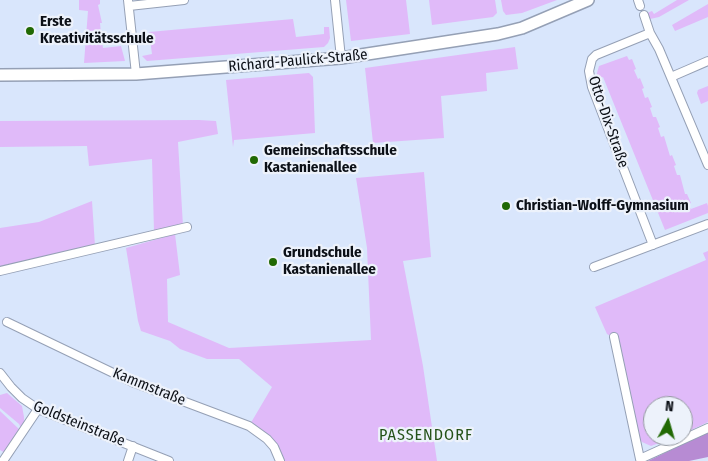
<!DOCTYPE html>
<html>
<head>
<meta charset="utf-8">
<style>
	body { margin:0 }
	#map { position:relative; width:708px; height:461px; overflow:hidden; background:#d9e6fc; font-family:"Fira Sans Condensed",sans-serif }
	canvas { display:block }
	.north { position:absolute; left:643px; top:396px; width:50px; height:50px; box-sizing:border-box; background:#edf2fb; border:1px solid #9398a0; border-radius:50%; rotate:6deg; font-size:14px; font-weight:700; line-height:20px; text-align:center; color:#0c1017 }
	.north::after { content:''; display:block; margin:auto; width:18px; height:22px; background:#216904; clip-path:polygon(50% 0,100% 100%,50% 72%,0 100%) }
</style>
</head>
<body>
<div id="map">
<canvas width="708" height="461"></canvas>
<div class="north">N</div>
</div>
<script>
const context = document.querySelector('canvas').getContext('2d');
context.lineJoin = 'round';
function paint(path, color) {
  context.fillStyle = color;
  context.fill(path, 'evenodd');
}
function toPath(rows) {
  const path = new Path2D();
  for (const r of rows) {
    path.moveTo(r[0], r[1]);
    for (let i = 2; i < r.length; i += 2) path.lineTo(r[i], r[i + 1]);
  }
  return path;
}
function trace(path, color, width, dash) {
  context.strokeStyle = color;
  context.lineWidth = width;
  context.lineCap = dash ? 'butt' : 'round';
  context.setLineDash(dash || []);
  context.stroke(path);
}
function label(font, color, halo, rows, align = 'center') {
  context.font = font + ' "Fira Sans Condensed",sans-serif';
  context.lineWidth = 4.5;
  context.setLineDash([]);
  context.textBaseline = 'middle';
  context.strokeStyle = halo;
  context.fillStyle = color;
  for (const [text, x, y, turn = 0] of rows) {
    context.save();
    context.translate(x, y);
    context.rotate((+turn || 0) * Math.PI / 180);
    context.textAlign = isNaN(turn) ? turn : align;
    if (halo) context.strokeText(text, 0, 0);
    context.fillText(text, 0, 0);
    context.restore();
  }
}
paint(toPath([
	[79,0,100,0,100,4,98,5,102,23,100,23,101,34,103,34,104,42,102,42,103,48,121,46,125,61,84,63,88,11,79,10],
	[346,0,406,0,410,34,351,41],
	[429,0,495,0,497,13,493,17,432,25],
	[501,0,557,0,522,13,506,15,503,11],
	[677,0,689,0,659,17,650,19,647,13,652,11,654,14],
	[708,4,708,17,675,31,672,25],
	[293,19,296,37,324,34,324,27,329,27,330,38,328,43,324,47,147,61,142,56,152,54,149,32],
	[515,47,518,69,486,73,487,91,441,96,444,138,373,143,365,68],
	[627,56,629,60,632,59,636,69,634,70,638,79,640,78,644,88,642,89,645,98,648,97,652,107,650,108,653,117,656,117,660,127,658,128,661,137,664,136,670,156,672,155,676,165,674,166,677,175,680,175,685,194,687,194,691,203,688,204,691,209,707,203,708,206,708,213,665,230,603,77,595,80,599,66],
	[309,73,313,77,315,133,234,140,233,147,226,80],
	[708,86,708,101,701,104,697,93,698,90],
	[199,120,216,121,218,134,178,142,183,226,154,231,152,159,89,166,87,146,0,147,0,121],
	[352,162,353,171,331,173,330,164],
	[424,172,431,257,403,261,423,366,437,461,280,461,279,456,249,426,272,387,239,359,207,359,180,349,170,341,141,331,138,321,126,248,175,234,180,275,167,279,168,322,229,348,371,340,367,248,356,178],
	[92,201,95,246,0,268,0,228,39,222],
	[708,251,708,422,683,434,683,406,653,406,653,436,678,436,651,446,642,442,634,432,614,338,607,334,595,307,706,260,703,253],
	[7,393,22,406,24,417,24,424,21,428,19,424,0,408,0,395],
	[0,411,20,430,5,453,0,450]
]), '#e0baf9');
paint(toPath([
	[708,432,708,457,689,461,648,461]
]), '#b78bd3');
const street = toPath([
	[128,0,136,74],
	[335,0,341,58],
	[638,0,640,6],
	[129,6,184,0],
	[644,15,650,33,659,49,708,165],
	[650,33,596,55,592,59,589,71,592,87,653,245],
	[671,77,708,61],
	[594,267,708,224],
	[0,271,187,227],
	[7,322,132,382,249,426,267,439,274,447,280,461],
	[614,337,640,459,708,428],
	[0,373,11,387,22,398,38,409,169,461],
	[3,461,38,409],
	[128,461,133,446]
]);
const secondary = toPath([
	[0,75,136,74,341,58,498,34,522,28,588,0]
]);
trace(street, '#95a0b5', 10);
trace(secondary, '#95a0b5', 14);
trace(street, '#fff', 8);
trace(secondary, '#fff', 11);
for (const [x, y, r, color] of [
	[30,31,5,"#216904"],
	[254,160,5,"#216904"],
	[506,206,5,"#216904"],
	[273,262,5,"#216904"]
]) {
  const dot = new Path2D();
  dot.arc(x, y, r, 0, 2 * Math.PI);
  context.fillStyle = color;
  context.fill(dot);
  trace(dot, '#edf2fb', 2);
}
label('bold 15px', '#0c1017', '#edf2fb', [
	["Erste",40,22],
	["Kreativitätsschule",40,39],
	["Gemeinschaftsschule",264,151],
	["Kastanienallee",264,168],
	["Christian-Wolff-Gymnasium",516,206],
	["Grundschule",283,253],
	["Kastanienallee",283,270]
], 'left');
label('15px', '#0c1017', '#edf2fb', [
	["Richard-Paulick-Straße",298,61,-5],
	["Otto-Dix-Straße",608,122,71],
	["Kammstraße",149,387,22],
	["Goldsteinstraße",79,424,22]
]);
context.letterSpacing = '1px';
label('16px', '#255219', '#edf2fb', [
	["PASSENDORF",426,436]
]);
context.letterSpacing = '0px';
</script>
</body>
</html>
